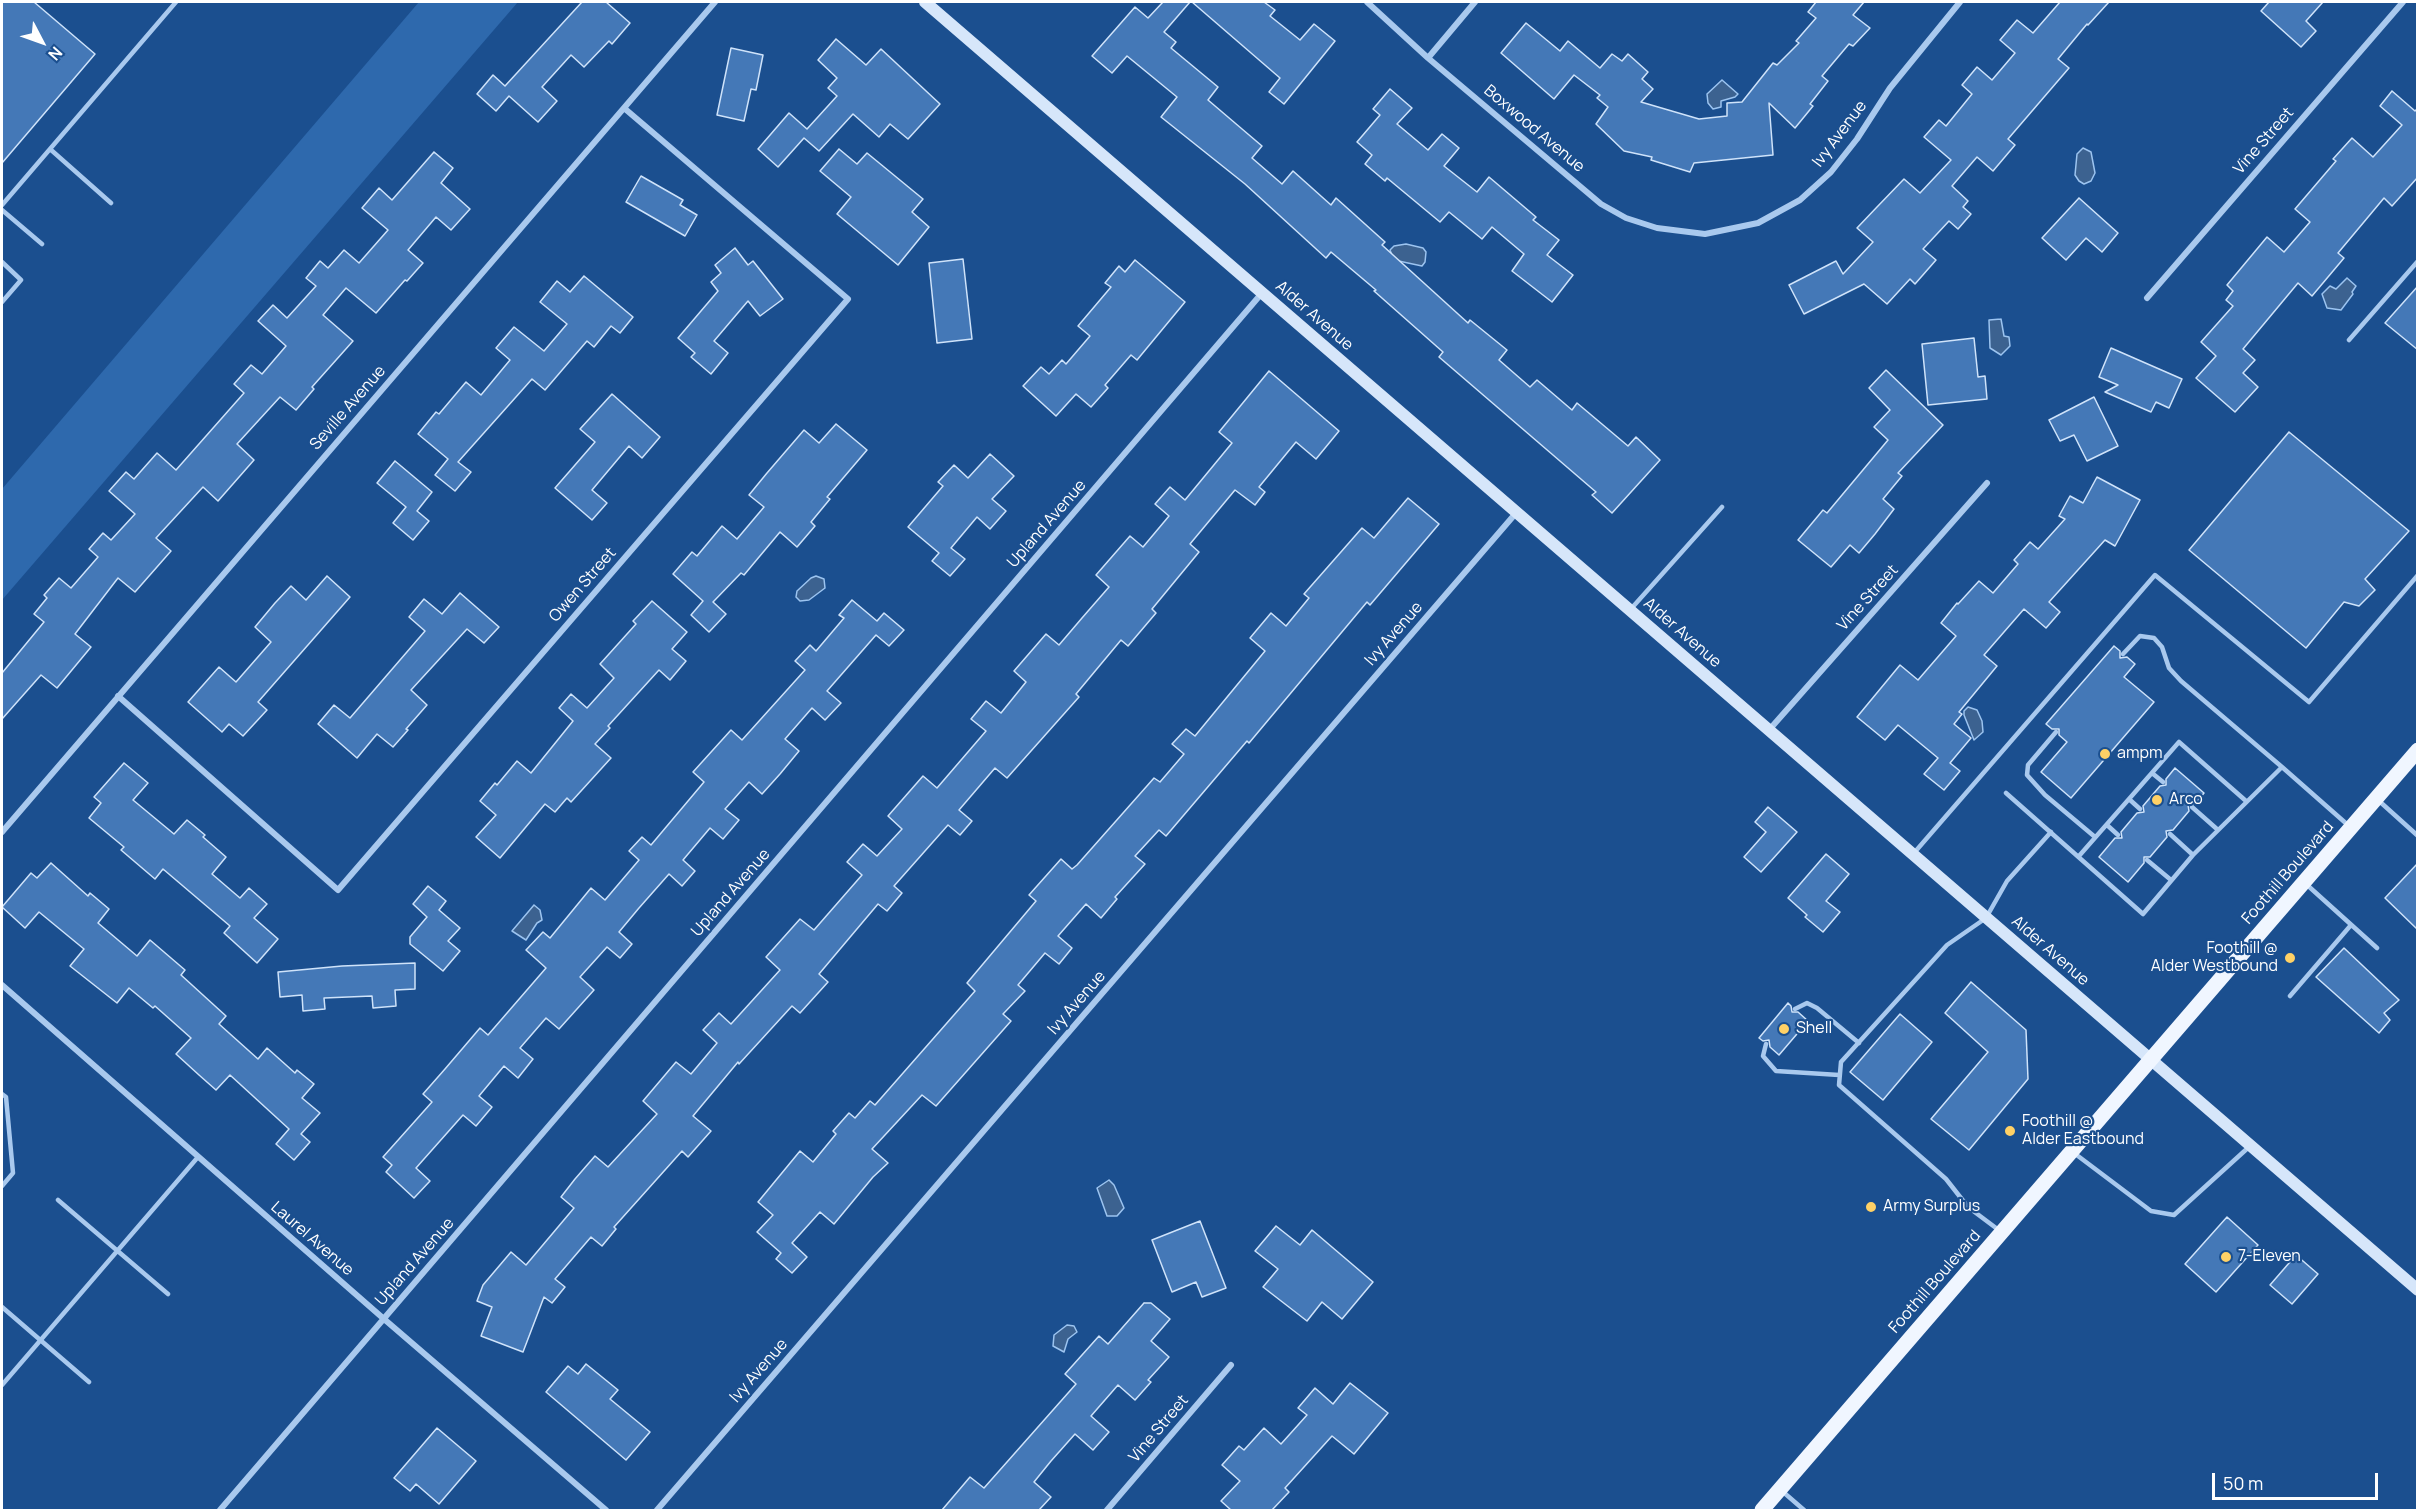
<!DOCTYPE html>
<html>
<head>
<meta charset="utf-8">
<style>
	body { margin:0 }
	#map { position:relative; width:2419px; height:1512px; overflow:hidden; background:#1b4f8f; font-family:Manrope,sans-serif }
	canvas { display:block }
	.frame { position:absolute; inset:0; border:3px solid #fff; pointer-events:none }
	.north { position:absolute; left:12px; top:12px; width:60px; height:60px; -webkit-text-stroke:4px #1b4f8f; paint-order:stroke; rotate:131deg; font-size:16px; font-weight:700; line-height:24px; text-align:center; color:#fff }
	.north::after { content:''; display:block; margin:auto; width:21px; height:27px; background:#fff; clip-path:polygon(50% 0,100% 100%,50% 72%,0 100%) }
	.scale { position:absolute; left:2212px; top:1473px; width:166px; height:27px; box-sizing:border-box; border:3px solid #fff; border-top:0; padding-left:8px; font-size:18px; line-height:21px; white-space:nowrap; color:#fff; -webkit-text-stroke:4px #1b4f8f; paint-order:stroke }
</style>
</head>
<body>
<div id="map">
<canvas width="2419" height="1512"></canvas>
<div class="frame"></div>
<div class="north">N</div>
<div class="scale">50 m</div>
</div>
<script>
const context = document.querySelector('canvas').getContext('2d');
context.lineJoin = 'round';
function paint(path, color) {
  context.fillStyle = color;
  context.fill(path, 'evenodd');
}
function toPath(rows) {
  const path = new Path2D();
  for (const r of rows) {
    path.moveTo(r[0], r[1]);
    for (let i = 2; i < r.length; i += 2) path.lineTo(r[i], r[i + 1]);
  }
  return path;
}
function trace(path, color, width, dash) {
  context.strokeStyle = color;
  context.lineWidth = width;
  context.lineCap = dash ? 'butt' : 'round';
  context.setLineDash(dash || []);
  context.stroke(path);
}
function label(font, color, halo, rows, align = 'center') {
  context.font = font + ' Manrope,sans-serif';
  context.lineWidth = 4.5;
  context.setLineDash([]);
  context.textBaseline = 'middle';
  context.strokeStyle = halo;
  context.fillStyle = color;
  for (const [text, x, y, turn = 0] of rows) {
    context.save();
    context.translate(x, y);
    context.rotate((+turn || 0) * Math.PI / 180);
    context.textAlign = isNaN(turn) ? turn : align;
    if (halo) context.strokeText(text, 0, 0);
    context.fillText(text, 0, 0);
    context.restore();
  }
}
paint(toPath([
	[419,2,518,2,2,600,2,489]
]), '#2e69ad');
const water = toPath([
	[1722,80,1738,94,1735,97,1721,101,1721,107,1713,109,1708,103,1707,94,1722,80],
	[2083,148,2091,152,2095,173,2091,181,2084,184,2079,181,2075,175,2077,154,2083,148],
	[1406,244,1423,248,1426,252,1425,262,1422,266,1394,260,1390,250,1394,246,1406,244],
	[2347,278,2356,286,2352,292,2353,294,2341,310,2327,308,2322,294,2330,286,2336,289,2347,278],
	[2001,319,2004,336,2009,337,2010,346,2001,355,1990,348,1989,320,2001,319],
	[816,576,824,579,825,588,809,600,800,601,796,597,797,591,811,578,816,576],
	[1968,707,1977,710,1982,721,1983,732,1974,740,1964,715,1964,711,1968,707],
	[534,905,540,910,542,920,537,923,526,940,512,931,534,905],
	[1109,1180,1114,1185,1124,1208,1117,1216,1107,1216,1097,1188,1109,1180],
	[1067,1325,1074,1326,1077,1332,1068,1339,1064,1352,1053,1346,1054,1335,1067,1325]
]);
paint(water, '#3c6290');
trace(water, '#9cc4f0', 1.5);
const building = toPath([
	[2,2,34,2,95,54,2,163,2,2],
	[582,2,606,2,630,23,612,44,609,41,584,67,571,55,542,87,557,101,538,122,509,96,496,111,477,94,493,75,505,86,582,2],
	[1163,2,1190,2,1164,32,1176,42,1171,48,1218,87,1208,100,1262,146,1252,158,1282,184,1293,171,1331,205,1336,198,1385,242,1382,245,1468,323,1470,320,1507,350,1499,360,1530,387,1537,380,1572,410,1577,403,1628,446,1636,437,1660,460,1612,513,1592,495,1596,492,1439,357,1443,352,1374,291,1376,290,1331,252,1326,258,1245,184,1161,117,1177,97,1127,56,1112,73,1092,56,1135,7,1148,18,1163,2],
	[1192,2,1264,2,1275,10,1270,16,1300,40,1314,24,1335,41,1284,104,1269,92,1280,78,1192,2],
	[1816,2,1864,2,1853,15,1870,28,1853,46,1849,44,1822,76,1828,81,1810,104,1813,106,1795,128,1769,103,1773,155,1694,163,1690,172,1651,160,1652,157,1624,151,1596,124,1608,107,1597,98,1600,95,1574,75,1554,99,1501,53,1526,23,1560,51,1568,41,1600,68,1612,54,1622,61,1628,54,1648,72,1642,79,1653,89,1641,102,1699,119,1727,116,1727,103,1742,102,1773,63,1777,65,1799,43,1796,41,1816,18,1808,12,1816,2],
	[2060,2,2109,2,2088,25,2087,24,2058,59,2069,68,2008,139,2015,145,1993,171,1977,157,1952,186,1968,201,1963,207,1971,214,1958,229,1949,221,1923,249,1936,260,1915,284,1910,279,1887,304,1864,284,1804,314,1789,285,1836,261,1843,274,1873,242,1857,228,1877,207,1904,179,1920,193,1951,160,1924,137,1939,120,1946,126,1972,94,1962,85,1977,67,1992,80,2015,53,2000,40,2017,20,2033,33,2060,2],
	[2269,2,2323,2,2306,21,2316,31,2301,47,2261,11,2269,2],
	[836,39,866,65,881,49,940,104,908,139,890,124,879,137,853,114,819,151,804,138,778,167,758,149,789,113,807,129,837,96,828,88,837,78,818,60,836,39],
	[731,48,763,55,756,90,751,89,744,121,717,115,731,48],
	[1390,89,1412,108,1397,124,1428,150,1442,134,1459,148,1444,166,1477,192,1489,177,1536,217,1533,220,1559,240,1547,255,1573,275,1552,302,1512,271,1524,254,1492,227,1482,239,1449,212,1440,222,1387,178,1385,181,1365,164,1372,155,1357,142,1380,115,1373,109,1390,89],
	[2392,91,2415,111,2418,108,2418,177,2392,206,2384,198,2338,253,2344,258,2312,296,2298,283,2243,349,2255,360,2243,373,2258,387,2235,412,2196,378,2216,356,2201,342,2233,306,2226,300,2233,291,2227,285,2267,237,2284,252,2310,222,2295,209,2336,161,2333,159,2352,138,2373,157,2402,125,2380,106,2392,91],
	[839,149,857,164,867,153,923,199,912,212,929,227,898,265,837,214,851,197,820,171,839,149],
	[434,152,453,168,441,183,470,209,451,230,436,217,408,250,423,263,407,281,405,280,376,313,346,288,323,315,353,341,312,387,314,389,296,410,280,397,237,444,254,460,218,501,203,487,156,538,171,551,135,592,118,578,75,634,91,647,57,688,41,675,2,719,2,673,44,622,34,614,47,598,44,595,59,578,71,588,98,557,89,549,103,533,111,540,135,514,109,491,126,472,134,479,157,453,176,470,244,393,234,384,251,365,262,374,286,346,258,321,273,305,287,318,316,286,306,278,320,261,328,268,344,250,359,263,388,230,362,208,379,188,392,200,434,152],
	[641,176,683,200,680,205,697,215,685,236,626,202,641,176],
	[2079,198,2118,233,2102,252,2086,238,2066,260,2042,238,2079,198],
	[735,248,748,265,753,261,783,299,760,316,748,301,714,341,728,353,711,374,691,357,695,353,678,338,718,291,711,282,721,273,715,265,735,248],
	[963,259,972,339,937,343,929,263,963,259],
	[1135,260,1185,302,1137,360,1131,355,1105,385,1108,388,1091,407,1076,394,1056,416,1023,386,1041,367,1049,374,1062,360,1066,364,1090,336,1078,326,1111,287,1105,283,1119,266,1125,272,1135,260],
	[584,276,633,317,620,333,611,326,594,347,587,341,545,390,532,379,458,462,471,472,455,491,435,475,448,459,418,434,436,412,439,414,466,382,481,395,510,360,496,348,514,327,544,351,567,324,540,302,557,281,570,292,584,276],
	[2418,286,2418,350,2385,323,2418,286],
	[1974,338,1978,377,1985,376,1987,399,1928,405,1922,344,1974,338],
	[2111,348,2182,379,2169,408,2156,402,2151,412,2105,392,2118,385,2099,377,2111,348],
	[1886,370,1943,425,1898,473,1902,476,1883,499,1894,509,1875,534,1859,553,1850,545,1831,567,1798,540,1823,510,1827,513,1888,440,1874,427,1890,410,1869,388,1886,370],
	[1269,371,1339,431,1316,459,1296,442,1259,487,1265,492,1255,505,1235,490,1190,544,1199,552,1152,609,1156,613,1128,646,1121,640,1076,694,1079,697,1007,778,995,768,959,810,972,821,960,835,948,825,894,886,902,893,887,911,878,904,819,974,828,982,800,1013,792,1006,739,1064,738,1062,693,1116,711,1131,688,1157,682,1151,614,1227,616,1229,602,1246,591,1237,555,1279,565,1287,552,1303,544,1297,523,1352,481,1336,492,1307,477,1301,483,1285,511,1252,526,1265,574,1208,561,1197,575,1179,595,1156,608,1167,657,1114,643,1101,676,1062,691,1074,717,1043,703,1030,719,1013,731,1024,780,970,766,957,800,919,814,930,862,875,847,862,863,844,877,856,902,829,888,816,923,776,937,788,986,731,971,719,986,701,1001,713,1026,682,1014,671,1046,634,1059,645,1082,618,1109,587,1096,575,1130,536,1143,547,1169,516,1155,504,1170,487,1185,500,1232,443,1219,432,1269,371],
	[612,394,660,437,642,458,629,446,592,490,607,503,592,520,555,488,595,442,580,429,612,394],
	[2094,397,2118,446,2087,461,2074,435,2060,441,2049,420,2094,397],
	[836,424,867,450,827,497,830,499,811,522,815,526,797,547,780,532,744,575,741,573,713,602,726,614,709,632,691,615,703,601,673,574,692,552,697,556,722,526,737,539,764,507,749,495,767,473,804,430,819,443,836,424],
	[2289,432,2409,531,2365,579,2375,590,2359,606,2344,602,2306,648,2189,550,2289,432],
	[990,454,1014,476,992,499,1006,511,990,529,977,517,951,548,965,559,950,576,932,561,939,553,908,527,943,486,938,482,954,465,968,478,990,454],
	[395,461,432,492,417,511,429,521,413,540,393,523,406,507,377,483,395,461],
	[2097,477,2140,500,2115,546,2105,540,2049,602,2060,612,2046,628,2024,609,1984,655,1997,666,1959,712,1962,714,1954,724,1971,738,1950,763,1960,771,1944,790,1924,774,1938,758,1898,725,1885,740,1857,717,1900,665,1918,680,1956,636,1941,623,1957,603,1958,604,1979,581,1993,593,2018,564,2014,560,2030,542,2038,549,2065,519,2059,516,2070,496,2083,503,2097,477],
	[1408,498,1439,524,1370,605,1367,602,1249,743,1247,741,1166,836,1159,830,1135,856,1145,864,1115,897,1117,899,1101,918,1086,904,1058,936,1072,948,1059,964,1045,953,1018,985,1025,991,1003,1014,1011,1021,936,1106,922,1095,872,1149,888,1163,873,1177,834,1224,820,1212,792,1243,807,1257,792,1273,776,1259,781,1253,757,1232,773,1215,758,1202,800,1151,813,1162,836,1134,833,1131,849,1113,855,1118,870,1101,875,1105,975,991,967,983,1036,901,1029,895,1061,859,1072,869,1077,865,1154,778,1160,782,1184,754,1172,744,1186,729,1195,736,1265,651,1250,638,1271,613,1286,626,1309,598,1304,594,1362,528,1374,538,1408,498],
	[327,576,350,597,258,702,267,710,243,736,229,724,222,732,188,702,219,667,236,682,271,642,255,627,275,603,291,586,306,600,327,576],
	[460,593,499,627,484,643,467,629,411,690,427,705,406,729,408,730,393,747,377,734,357,758,318,724,334,705,350,718,425,631,409,617,424,599,442,614,460,593],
	[852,600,877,621,884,613,904,630,889,646,876,635,827,691,841,703,825,720,812,708,785,739,799,751,780,774,762,794,749,782,725,809,739,820,723,839,710,828,683,860,695,871,682,886,669,874,639,908,619,932,632,944,620,958,607,947,580,977,594,990,559,1029,546,1018,520,1048,533,1059,518,1078,504,1066,479,1096,492,1107,476,1126,463,1115,416,1168,430,1181,414,1198,386,1172,392,1165,383,1157,432,1102,423,1094,445,1069,480,1028,488,1035,546,968,526,950,543,932,550,938,591,888,605,900,639,860,629,851,642,837,651,845,704,782,693,772,731,730,742,740,805,670,795,661,810,645,816,651,844,618,839,615,852,600],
	[652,601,687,632,672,649,686,661,670,680,659,670,608,726,610,728,595,744,611,758,571,802,567,798,555,812,545,804,500,858,476,837,496,815,480,801,495,783,497,785,517,761,531,773,573,721,559,708,571,694,587,708,614,678,600,664,636,624,633,621,652,601],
	[2114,646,2120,651,2120,658,2127,657,2135,664,2124,677,2154,702,2071,798,2041,772,2067,742,2059,735,2059,729,2052,729,2046,724,2114,646],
	[124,763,148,783,133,800,174,834,187,820,205,835,203,837,226,857,212,874,240,898,249,888,267,904,254,918,278,939,257,963,224,933,230,926,163,869,155,879,121,850,124,847,89,818,101,803,94,797,124,763],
	[2175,768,2204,793,2195,804,2188,805,2189,811,2173,830,2166,831,2167,837,2150,857,2144,857,2144,863,2128,882,2099,857,2115,838,2122,838,2121,832,2137,813,2144,812,2143,806,2160,786,2166,785,2166,779,2175,768],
	[1768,807,1797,832,1761,872,1744,857,1766,832,1755,822,1768,807],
	[1826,854,1849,874,1826,901,1840,912,1823,932,1805,917,1807,915,1788,898,1826,854],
	[51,863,88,896,90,893,109,909,98,923,137,956,150,940,185,970,181,975,226,1016,219,1024,258,1059,267,1048,295,1073,297,1070,314,1084,302,1098,320,1113,301,1134,310,1142,294,1160,276,1144,289,1129,230,1075,216,1090,199,1075,176,1054,191,1038,155,1006,153,1008,129,988,117,1003,70,966,84,949,39,912,25,928,2,907,31,873,37,878,51,863],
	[2418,863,2418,930,2385,898,2418,863],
	[428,886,446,901,439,910,460,928,448,941,460,951,443,971,410,944,410,937,427,917,413,904,428,886],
	[2344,948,2399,1000,2384,1013,2390,1020,2379,1033,2316,977,2344,948],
	[415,963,415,989,395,990,396,1006,373,1008,372,996,324,998,325,1009,303,1011,302,995,280,997,278,972,342,966,415,963],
	[1971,982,2026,1030,2028,1079,1969,1150,1931,1119,1988,1052,1945,1013,1971,982],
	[1788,1003,1791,1006,1792,1012,1798,1012,1808,1021,1779,1055,1770,1047,1769,1040,1763,1041,1759,1038,1788,1003],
	[1900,1014,1932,1042,1883,1100,1850,1072,1900,1014],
	[2227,1217,2258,1245,2216,1292,2185,1264,2227,1217],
	[1200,1221,1226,1288,1202,1297,1196,1282,1172,1292,1152,1240,1200,1221],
	[1276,1226,1300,1245,1312,1230,1373,1282,1342,1319,1322,1302,1307,1321,1263,1287,1278,1269,1255,1251,1276,1226],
	[2296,1255,2318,1274,2292,1304,2270,1285,2296,1255],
	[1144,1303,1151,1303,1170,1319,1151,1341,1169,1357,1148,1380,1151,1382,1135,1400,1118,1385,1091,1416,1109,1432,1093,1450,1075,1434,1051,1461,1034,1482,1051,1497,1039,1510,942,1510,970,1477,984,1488,1076,1384,1065,1374,1099,1336,1108,1344,1144,1303],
	[586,1364,618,1390,610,1399,650,1432,626,1460,546,1392,568,1366,578,1374,586,1364],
	[1350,1383,1388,1413,1354,1454,1332,1436,1285,1488,1289,1492,1272,1510,1231,1510,1221,1501,1240,1481,1222,1465,1239,1446,1244,1450,1264,1428,1281,1444,1307,1415,1298,1408,1315,1388,1333,1404,1350,1383],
	[437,1428,476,1461,439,1504,416,1484,410,1491,394,1478,437,1428]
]);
paint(building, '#4478b7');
trace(building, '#cfe3fa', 1.5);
trace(toPath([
	[50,149,111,203],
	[2,205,176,2],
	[2,210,42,244],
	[2,262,21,280,2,302],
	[2349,340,2418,261],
	[1630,610,1722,507],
	[2123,654,2140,636,2154,638,2162,647,2169,668,2181,681,2282,767],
	[2056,732,2028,765,2027,775,2045,795,2095,837],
	[2152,773,2163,782],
	[2006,793,2143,914,2193,855,2282,767,2349,826],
	[2129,799,2140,809],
	[2378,800,2418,836],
	[2192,807,2218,830],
	[2107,825,2118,835],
	[2170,834,2193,855],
	[1914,853,2155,575,2309,702,2418,575],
	[2079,856,2179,742,2246,801],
	[2147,860,2171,880],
	[2306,884,2377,948],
	[2290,996,2351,925],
	[1795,1009,1807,1003,1817,1008,1859,1043],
	[1766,1044,1763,1056,1776,1071,1839,1075],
	[2,1094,6,1097,13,1173,2,1186],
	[2074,1153,2151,1211,2174,1215,2250,1146],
	[58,1200,168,1294],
	[2000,1231,1968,1207,1946,1179,1839,1085,1841,1062,1947,945,1986,918,2007,881,2051,832],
	[2,1307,89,1382],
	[2,1385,198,1157],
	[1782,1491,1804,1510]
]), '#a9c9ee', 4.5);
trace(toPath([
	[1367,2,1428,58,1601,204,1626,218,1657,228,1705,234,1758,223,1800,200,1831,172,1857,139,1890,88,1960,2],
	[1428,58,1475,2],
	[2147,298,2403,2],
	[118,696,338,890,848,299,624,108],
	[1769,730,1987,483],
	[2,832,715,2],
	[2,985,384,1319,606,1510],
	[220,1510,1262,293],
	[657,1510,1516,513],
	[1107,1510,1231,1365]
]), '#a9c9ee', 6);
trace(toPath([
	[925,2,2418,1290]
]), '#d6e6fa', 12);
trace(toPath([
	[1762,1510,2418,750]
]), '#f0f6ff', 15);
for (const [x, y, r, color] of [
	[2105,754,6,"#ffd166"],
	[2157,800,6,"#ffd166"],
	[2290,958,6,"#ffd166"],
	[1784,1029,6,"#ffd166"],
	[2010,1131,6,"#ffd166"],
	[1871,1207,6,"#ffd166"],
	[2226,1257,6,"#ffd166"]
]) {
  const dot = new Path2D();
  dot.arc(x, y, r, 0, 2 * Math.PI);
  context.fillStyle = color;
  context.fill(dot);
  trace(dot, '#1b4f8f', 2);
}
label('16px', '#fff', '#1b4f8f', [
	["Boxwood Avenue",1534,129,40],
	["Ivy Avenue",1840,134,-53],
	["Vine Street",2264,141,-49],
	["Alder Avenue",1314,316,41],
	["Seville Avenue",348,408,-49],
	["Upland Avenue",1047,524,-49],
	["Owen Street",583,585,-49],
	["Vine Street",1868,598,-48],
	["Alder Avenue",1682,633,41],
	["Ivy Avenue",1394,634,-49],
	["Foothill Boulevard",2288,873,-49],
	["Upland Avenue",731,893,-49],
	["Alder Avenue",2050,951,41],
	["Ivy Avenue",1077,1003,-49],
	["Laurel Avenue",312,1239,41],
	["Upland Avenue",415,1262,-49],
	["Foothill Boulevard",1935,1282,-49],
	["Ivy Avenue",759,1371,-49],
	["Vine Street",1159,1429,-50]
]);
label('16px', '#fff', '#1b4f8f', [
	["ampm",2117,754],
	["Arco",2169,800],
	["Foothill @",2278,949,"right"],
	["Alder Westbound",2278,967,"right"],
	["Shell",1796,1029],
	["Foothill @",2022,1122],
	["Alder Eastbound",2022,1140],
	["Army Surplus",1883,1207],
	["7-Eleven",2238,1257]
], 'left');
</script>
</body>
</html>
